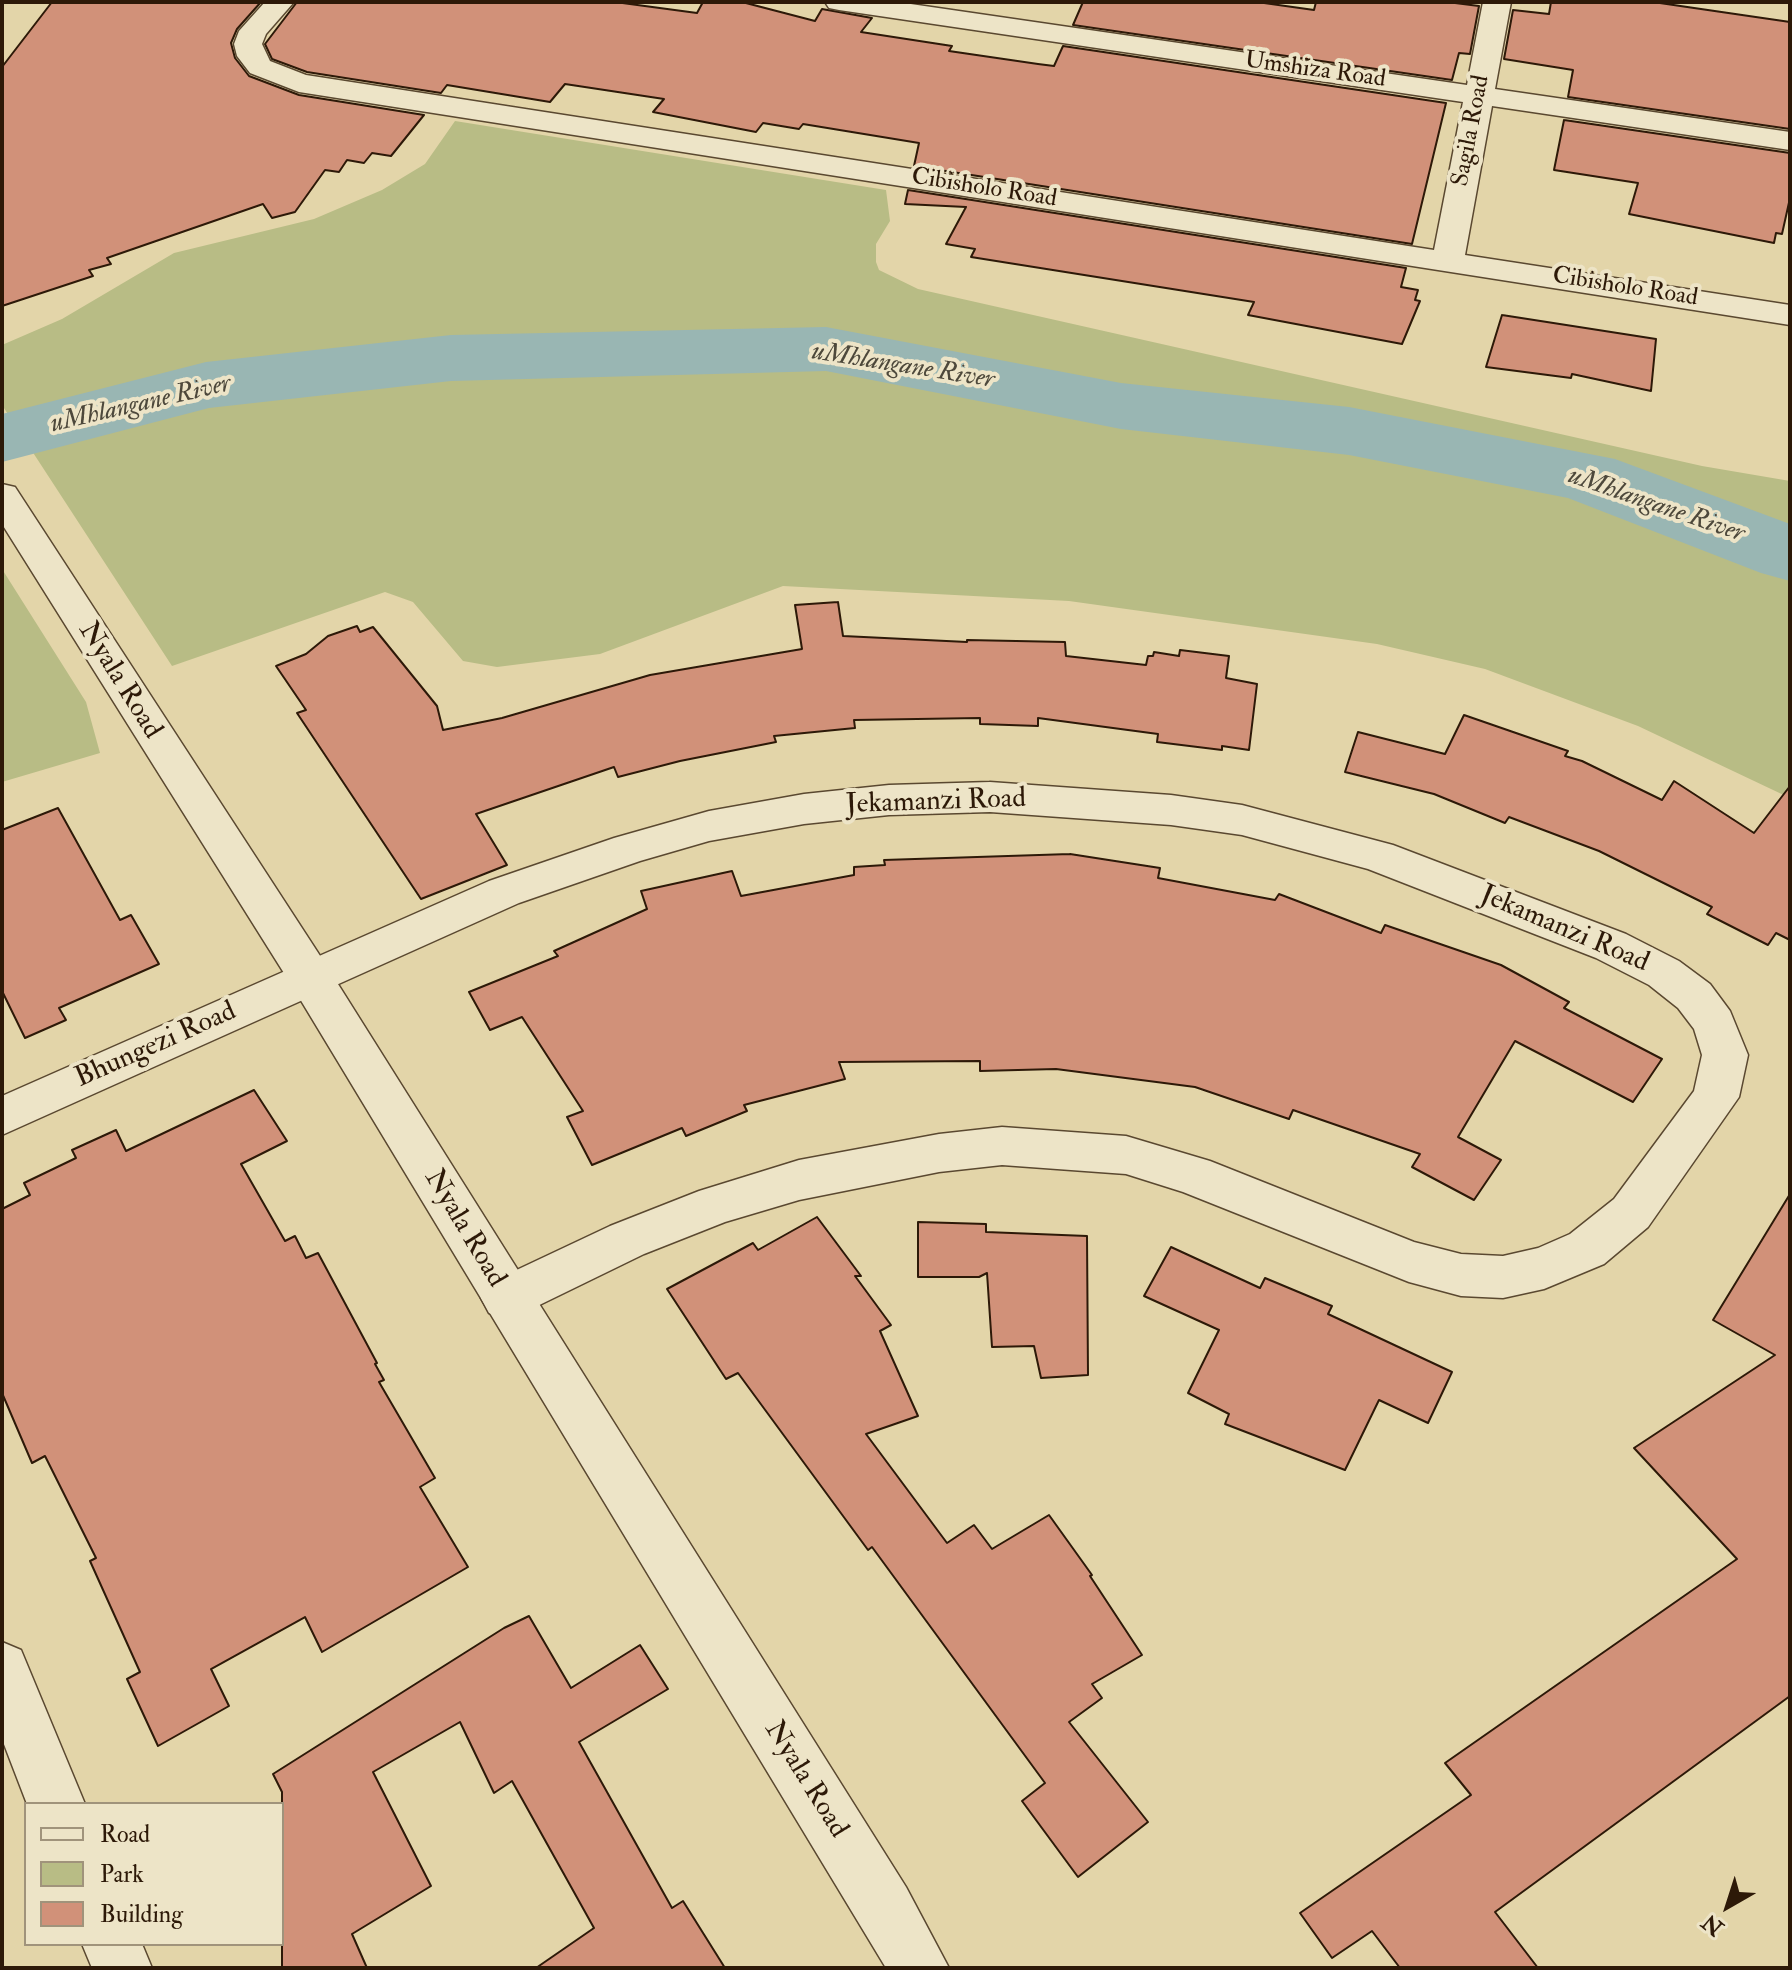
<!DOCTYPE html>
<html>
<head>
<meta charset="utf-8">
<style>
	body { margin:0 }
	#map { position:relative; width:1792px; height:1970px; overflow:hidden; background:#e3d5a9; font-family:"IM FELL Double Pica",serif }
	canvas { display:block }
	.frame { position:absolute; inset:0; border:4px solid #2d1908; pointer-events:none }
	.legend { position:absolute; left:24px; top:1802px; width:260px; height:144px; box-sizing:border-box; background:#ede4c7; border:2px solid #a0937b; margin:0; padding:10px 14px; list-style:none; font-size:24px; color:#2d1908 }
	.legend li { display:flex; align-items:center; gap:16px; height:40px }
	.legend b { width:40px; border:2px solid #a0937b }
	.north { position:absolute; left:1688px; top:1866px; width:80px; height:80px; -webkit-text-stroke:6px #ede4c7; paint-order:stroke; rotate:219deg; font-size:22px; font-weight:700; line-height:32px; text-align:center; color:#2d1908 }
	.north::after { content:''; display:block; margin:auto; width:28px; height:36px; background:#2d1908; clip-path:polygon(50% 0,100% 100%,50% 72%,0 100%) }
</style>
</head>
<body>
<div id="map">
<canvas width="1792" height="1970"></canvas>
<div class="frame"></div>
<ul class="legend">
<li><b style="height:10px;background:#ede4c7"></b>Road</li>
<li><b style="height:22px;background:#b8bc85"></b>Park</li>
<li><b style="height:22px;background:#d19179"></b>Building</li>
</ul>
<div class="north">N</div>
</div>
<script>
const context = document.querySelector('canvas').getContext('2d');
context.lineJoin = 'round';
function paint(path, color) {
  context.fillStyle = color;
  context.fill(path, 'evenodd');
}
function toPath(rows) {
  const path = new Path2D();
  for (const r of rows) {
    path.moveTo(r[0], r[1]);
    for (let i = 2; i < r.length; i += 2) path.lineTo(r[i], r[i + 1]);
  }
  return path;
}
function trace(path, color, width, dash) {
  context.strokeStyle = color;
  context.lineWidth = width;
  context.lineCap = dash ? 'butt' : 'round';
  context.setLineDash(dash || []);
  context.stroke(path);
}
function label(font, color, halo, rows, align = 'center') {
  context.font = font + ' "IM FELL Double Pica",serif';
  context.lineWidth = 8;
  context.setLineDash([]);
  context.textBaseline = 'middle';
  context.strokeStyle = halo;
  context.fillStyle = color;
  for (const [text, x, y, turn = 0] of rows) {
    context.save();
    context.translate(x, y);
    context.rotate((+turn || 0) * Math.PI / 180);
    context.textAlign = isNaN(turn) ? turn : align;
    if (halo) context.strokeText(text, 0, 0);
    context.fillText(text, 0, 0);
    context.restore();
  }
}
paint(toPath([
	[455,121,886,190,890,221,876,244,876,262,879,270,918,289,1702,466,1790,481,1790,798,1638,726,1485,669,1377,644,1069,601,783,586,600,654,497,667,463,661,413,602,385,592,172,666,2,405,2,345,62,319,174,253,314,219,382,190,425,164],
	[2,569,86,702,100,753,2,782]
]), '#b8bc85');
paint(toPath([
	[826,327,1121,383,1349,407,1615,459,1790,524,1790,581,1761,573,1568,498,1349,455,1121,429,826,371,451,381,209,408,2,462,2,414,206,362,451,335,826,327]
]), '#99b6b3');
const building = toPath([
	[52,2,261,2,237,29,231,43,235,58,249,76,299,95,424,115,391,156,372,153,364,163,347,160,339,172,325,170,295,212,272,218,263,204,107,258,111,264,89,270,93,276,2,306,2,67,52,2],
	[297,2,615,2,697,13,703,2,742,2,815,21,822,9,872,18,861,32,952,46,949,51,1038,64,1054,66,1063,46,1446,103,1412,244,914,166,919,143,803,124,799,129,763,123,756,132,653,112,664,99,565,84,550,102,447,85,441,93,307,72,272,59,265,44,297,2],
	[1083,2,1257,2,1314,10,1316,2,1447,2,1479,6,1470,54,1459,53,1452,80,1073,25,1083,2],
	[1551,2,1653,2,1790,22,1790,129,1568,97,1573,70,1504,59,1513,10,1549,14,1551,2],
	[1564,120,1790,153,1790,198,1782,234,1776,233,1774,243,1629,214,1638,183,1554,170,1564,120],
	[908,190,1406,268,1401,287,1418,290,1415,300,1420,301,1402,344,1248,315,1254,302,971,257,975,249,946,244,966,207,905,204,908,190],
	[1502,315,1656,339,1651,391,1572,374,1571,378,1486,367,1502,315],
	[838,602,843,636,967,642,967,640,1065,642,1066,656,1146,665,1148,656,1153,656,1154,652,1179,656,1180,650,1229,656,1226,678,1257,684,1249,750,1222,746,1222,750,1157,742,1158,734,1038,718,1038,726,980,724,980,718,854,720,855,728,774,736,776,742,680,761,618,777,614,767,476,814,507,865,421,899,297,713,306,710,276,666,306,654,328,636,357,626,360,632,373,627,437,706,443,730,502,718,650,675,802,649,795,605,838,602],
	[1464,715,1568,751,1565,756,1582,761,1662,800,1674,781,1754,833,1790,786,1790,940,1776,933,1768,945,1707,914,1712,907,1599,851,1509,817,1505,823,1434,794,1345,772,1358,732,1445,754,1464,715],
	[58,808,120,920,131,915,159,964,59,1008,66,1020,25,1038,2,991,2,830,58,808],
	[1070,854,1160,868,1158,878,1275,900,1279,894,1381,933,1385,925,1501,965,1569,1002,1564,1008,1662,1059,1633,1102,1515,1041,1458,1137,1501,1160,1474,1200,1412,1167,1420,1154,1293,1110,1289,1119,1195,1087,1056,1069,980,1071,980,1061,839,1062,845,1079,744,1105,747,1111,686,1136,682,1128,592,1165,567,1117,583,1111,522,1017,490,1030,469,992,558,956,554,951,647,909,641,891,732,871,741,896,854,875,854,867,885,865,884,860,1070,854],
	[254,1090,287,1141,241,1164,285,1241,295,1236,306,1258,318,1253,377,1363,375,1364,384,1380,379,1382,435,1478,420,1487,468,1567,322,1652,305,1617,211,1669,229,1706,158,1746,127,1679,140,1672,90,1561,96,1558,45,1456,32,1463,2,1393,2,1209,30,1195,24,1183,76,1158,72,1150,116,1130,126,1151,254,1090],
	[1790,1194,1790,1696,1495,1912,1538,1968,1400,1968,1372,1931,1332,1958,1300,1913,1471,1795,1445,1763,1737,1559,1634,1448,1775,1355,1713,1320,1790,1194],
	[817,1217,861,1276,855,1276,891,1325,880,1331,918,1416,866,1434,947,1543,974,1525,992,1549,1049,1515,1092,1575,1090,1576,1142,1655,1092,1684,1102,1698,1069,1722,1148,1822,1078,1877,1022,1801,1045,1783,872,1547,868,1550,738,1373,726,1379,667,1289,753,1243,758,1250,817,1217],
	[918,1222,986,1224,986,1232,1087,1236,1088,1375,1041,1378,1034,1346,992,1347,987,1273,979,1277,918,1277,918,1222],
	[1171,1247,1260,1288,1265,1278,1332,1306,1328,1314,1452,1372,1428,1423,1379,1400,1345,1470,1225,1424,1229,1414,1188,1393,1219,1330,1144,1296,1171,1247],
	[529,1616,571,1688,640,1645,668,1689,579,1742,672,1908,683,1901,725,1968,536,1968,594,1928,512,1781,494,1793,460,1722,373,1772,431,1886,352,1934,367,1968,282,1968,282,1792,273,1774,504,1628,529,1616]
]);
paint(building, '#d19179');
trace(building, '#2d1908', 2);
const minor = toPath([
	[265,2,294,2,266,34,262,44,270,61,306,75,1434,250,1463,102,839,10,829,8,825,2,897,2,1467,85,1483,2,1511,2,1495,89,1790,132,1790,150,1492,106,1465,255,1790,305,1790,325,299,92,250,73,237,56,234,44,239,31,265,2],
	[990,782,1171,795,1242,805,1393,845,1626,934,1679,961,1710,984,1730,1011,1748,1055,1739,1097,1648,1227,1604,1264,1544,1289,1503,1298,1461,1296,1409,1282,1183,1192,1126,1174,1002,1165,939,1172,799,1200,725,1222,644,1254,523,1313,506,1319,489,1313,481,1298,489,1283,610,1226,699,1191,799,1160,939,1134,1002,1127,1126,1136,1210,1161,1414,1242,1461,1254,1503,1256,1538,1248,1570,1234,1614,1199,1694,1091,1702,1055,1694,1029,1678,1008,1649,985,1596,958,1368,869,1242,835,1171,825,990,812,889,815,804,824,709,841,640,861,519,903,2,1135,2,1096,489,881,614,838,709,811,804,794,889,785,990,782],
	[2,1642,21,1650,85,1804,27,1804,2,1739,2,1642],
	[82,1944,142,1944,152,1968,92,1968,82,1944]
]);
const tertiary = toPath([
	[2,484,15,487,326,965,906,1887,949,1968,886,1968,294,989,2,524,2,484]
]);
trace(minor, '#5a4830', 3);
trace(tertiary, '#5a4830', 3);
paint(minor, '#ede4c7');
paint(tertiary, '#ede4c7');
label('24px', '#2d1908', '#ede4c7', [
	["Umshiza Road",1315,71,8],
	["Sagila Road",1472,131,-79],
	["Cibisholo Road",984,189,9],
	["Cibisholo Road",1625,288,9]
]);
label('italic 26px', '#4d483b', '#ede4c7', [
	["uMhlangane River",903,367,9],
	["uMhlangane River",141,405,-13],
	["uMhlangane River",1656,506,19]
]);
label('28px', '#2d1908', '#ede4c7', [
	["Nyala Road",119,681,58],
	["Jekamanzi Road",936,803,-2],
	["Jekamanzi Road",1564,930,23],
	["Bhungezi Road",156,1046,-24],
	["Nyala Road",464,1229,59],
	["Nyala Road",805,1780,58]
]);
</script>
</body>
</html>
